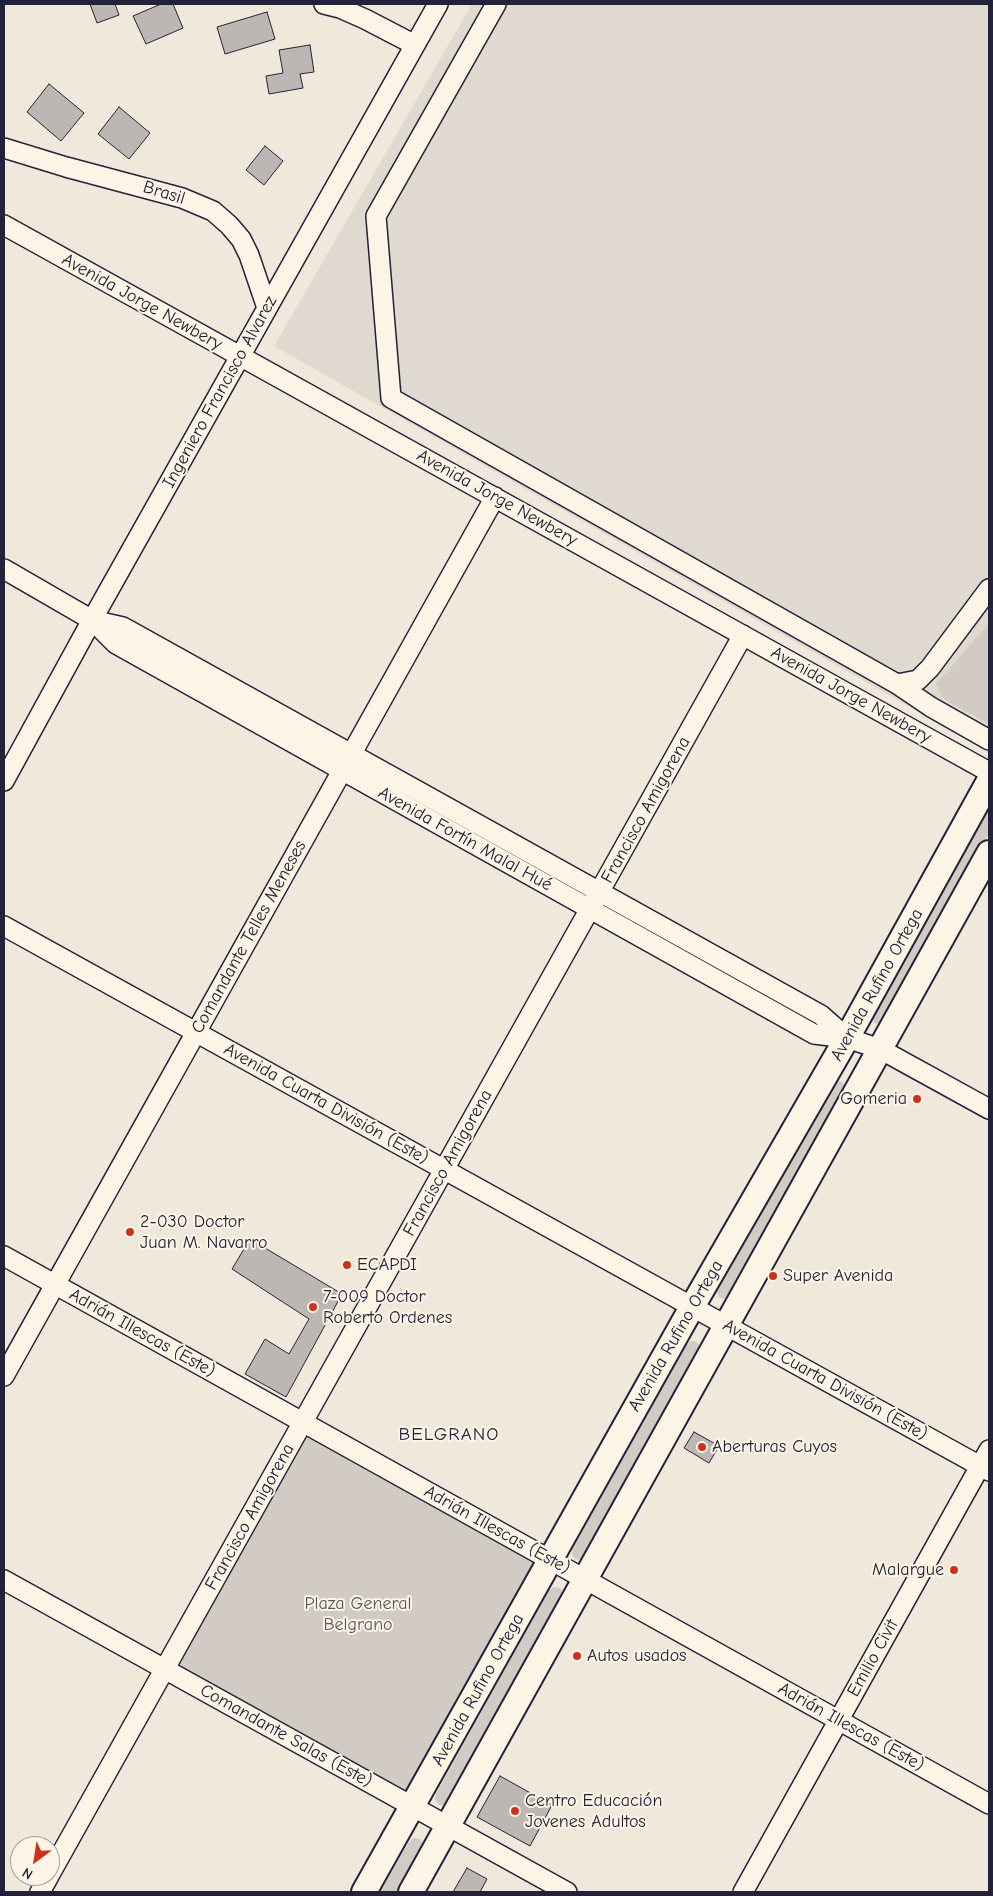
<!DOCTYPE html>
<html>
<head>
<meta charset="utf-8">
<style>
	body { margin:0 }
	#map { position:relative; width:993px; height:1896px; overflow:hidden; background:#efe8db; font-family:"Comic Neue",sans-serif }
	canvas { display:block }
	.frame { position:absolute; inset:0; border:5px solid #22223b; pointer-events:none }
	.north { position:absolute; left:10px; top:1836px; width:50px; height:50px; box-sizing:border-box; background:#fcf5e5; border:1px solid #a5a1a1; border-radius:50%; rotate:211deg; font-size:14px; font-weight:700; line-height:20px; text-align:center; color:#22223b }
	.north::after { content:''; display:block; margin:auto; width:18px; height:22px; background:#c8321e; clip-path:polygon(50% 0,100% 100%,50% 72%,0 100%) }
</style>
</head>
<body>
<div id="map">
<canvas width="993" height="1896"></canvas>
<div class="frame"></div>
<div class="north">N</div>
</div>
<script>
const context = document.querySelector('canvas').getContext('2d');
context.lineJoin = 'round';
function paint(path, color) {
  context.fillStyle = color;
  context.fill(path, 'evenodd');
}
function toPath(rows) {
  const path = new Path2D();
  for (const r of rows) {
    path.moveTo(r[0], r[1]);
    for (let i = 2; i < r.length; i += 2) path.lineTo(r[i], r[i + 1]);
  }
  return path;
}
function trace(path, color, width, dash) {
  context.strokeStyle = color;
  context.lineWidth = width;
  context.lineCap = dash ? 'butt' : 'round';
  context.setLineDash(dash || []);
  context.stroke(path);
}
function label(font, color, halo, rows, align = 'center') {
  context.font = font + ' "Comic Neue",sans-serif';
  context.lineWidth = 4;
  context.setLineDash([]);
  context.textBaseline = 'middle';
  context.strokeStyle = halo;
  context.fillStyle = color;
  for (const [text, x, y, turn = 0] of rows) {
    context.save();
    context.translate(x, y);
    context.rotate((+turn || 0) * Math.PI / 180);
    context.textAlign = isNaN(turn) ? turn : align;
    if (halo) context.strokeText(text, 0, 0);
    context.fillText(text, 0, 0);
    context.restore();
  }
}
paint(toPath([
	[472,4,989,4,989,752,274,346]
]), '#e0d9cf');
paint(toPath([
	[989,623,989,724,944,699,936,684],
	[989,805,989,833,885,1020,880,1024,874,1023,870,1018],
	[836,1080,842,1082,845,1086,845,1092,731,1296,727,1299,720,1298,717,1293,718,1287,831,1084],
	[691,1341,697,1342,700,1347,699,1353,586,1556,581,1560,575,1559,572,1554,573,1548,686,1345],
	[303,1423,551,1560,413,1806,165,1670],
	[554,1587,560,1588,564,1593,450,1802,445,1806,439,1805,435,1800,436,1794,549,1590],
	[414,1838,420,1839,423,1844,422,1850,398,1892,380,1892,409,1842]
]), '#d1cbc3');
const building = toPath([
	[90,4,115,4,119,15,97,23,90,4],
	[161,4,173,4,183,28,146,44,133,16,161,4],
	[267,12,275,39,225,54,217,27,267,12],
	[310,45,314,72,300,74,303,88,269,94,266,76,283,73,279,50,310,45],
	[49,84,84,113,61,141,27,112,49,84],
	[119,107,150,133,129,159,98,134,119,107],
	[265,146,283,161,264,185,246,170,265,146],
	[250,1239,342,1294,286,1397,245,1374,265,1339,289,1354,309,1319,232,1269,250,1239],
	[694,1432,719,1446,709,1463,684,1448,694,1432],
	[500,1776,552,1805,530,1846,477,1817,500,1776],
	[467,1868,487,1879,480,1892,453,1892,467,1868]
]);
paint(building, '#bcb7b3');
trace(building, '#22223b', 1);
const minor = toPath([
	[324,4,340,8,365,19,415,45],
	[496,4,376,216,391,398,897,684,918,680,930,668,989,589],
	[4,148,66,167,182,198,213,211,229,225,241,239,249,255,267,308],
	[4,225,989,772],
	[4,569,92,620,116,644,814,1034,847,1038,821,1015,123,627,92,620],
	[897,684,931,707,989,740],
	[4,781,92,620,438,4],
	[4,926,989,1471],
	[847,1038,880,1049,989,1109],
	[4,1256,989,1804],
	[4,1376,495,497],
	[4,1580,567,1892],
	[50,1874,743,635],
	[40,1892,49,1876],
	[743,1892,989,1450]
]);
const major = toPath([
	[364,1892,692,1307,847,1038,989,781],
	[411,1892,989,853]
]);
trace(minor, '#22223b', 22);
trace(major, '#22223b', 28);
trace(minor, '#fcf5e5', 19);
trace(major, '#fcf5e5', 24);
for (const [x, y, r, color] of [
	[917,1099,5,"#c8321e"],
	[130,1232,5,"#c8321e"],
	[347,1265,5,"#c8321e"],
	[773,1276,5,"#c8321e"],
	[313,1307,5,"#c8321e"],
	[702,1447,5,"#c8321e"],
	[954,1570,5,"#c8321e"],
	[577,1656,5,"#c8321e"],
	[515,1811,5,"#c8321e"]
]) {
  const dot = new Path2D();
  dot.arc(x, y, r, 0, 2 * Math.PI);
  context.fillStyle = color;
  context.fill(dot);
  trace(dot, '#fcf5e5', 2);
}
label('18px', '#22223b', '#fcf5e5', [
	["Brasil",164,193,17],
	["Avenida Jorge Newbery",142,302,29],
	["Ingeniero Francisco Alvarez",220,392,-61],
	["Avenida Jorge Newbery",497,498,29],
	["Avenida Jorge Newbery",851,695,29],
	["Francisco Amigorena",646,810,-61],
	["Avenida Fortín Malal Hué",465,839,29],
	["Comandante Telles Meneses",249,937,-61],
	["Avenida Rufino Ortega",877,985,-61],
	["Avenida Cuarta División (Este)",326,1104,29],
	["Francisco Amigorena",448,1163,-61],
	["Adrián Illescas (Este)",142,1333,29],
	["Avenida Rufino Ortega",676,1336,-60],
	["Avenida Cuarta División (Este)",825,1380,29],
	["Francisco Amigorena",250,1517,-61],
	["Adrián Illescas (Este)",497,1530,29],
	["Emilio Civit",873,1658,-61],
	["Avenida Rufino Ortega",478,1690,-61],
	["Adrián Illescas (Este)",851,1727,29],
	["Comandante Salas (Este)",286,1736,29]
]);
label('18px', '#22223b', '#fcf5e5', [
	["Gomeria",907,1099,"right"],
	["2-030 Doctor",140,1222],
	["Juan M. Navarro",140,1243],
	["ECAPDI",357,1265],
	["Super Avenida",783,1276],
	["7-009 Doctor",323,1297],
	["Roberto Ordenes",323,1318],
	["Aberturas Cuyos",712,1447],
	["Malargue",944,1570,"right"],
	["Autos usados",587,1656],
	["Centro Educación",525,1801],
	["Jovenes Adultos",525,1822]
], 'left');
label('18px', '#575564', '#fcf5e5', [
	["Plaza General",358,1604],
	["Belgrano",358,1625]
]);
context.letterSpacing = '1px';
label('19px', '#22223b', '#fcf5e5', [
	["BELGRANO",449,1435]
]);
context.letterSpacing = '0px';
</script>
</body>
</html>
